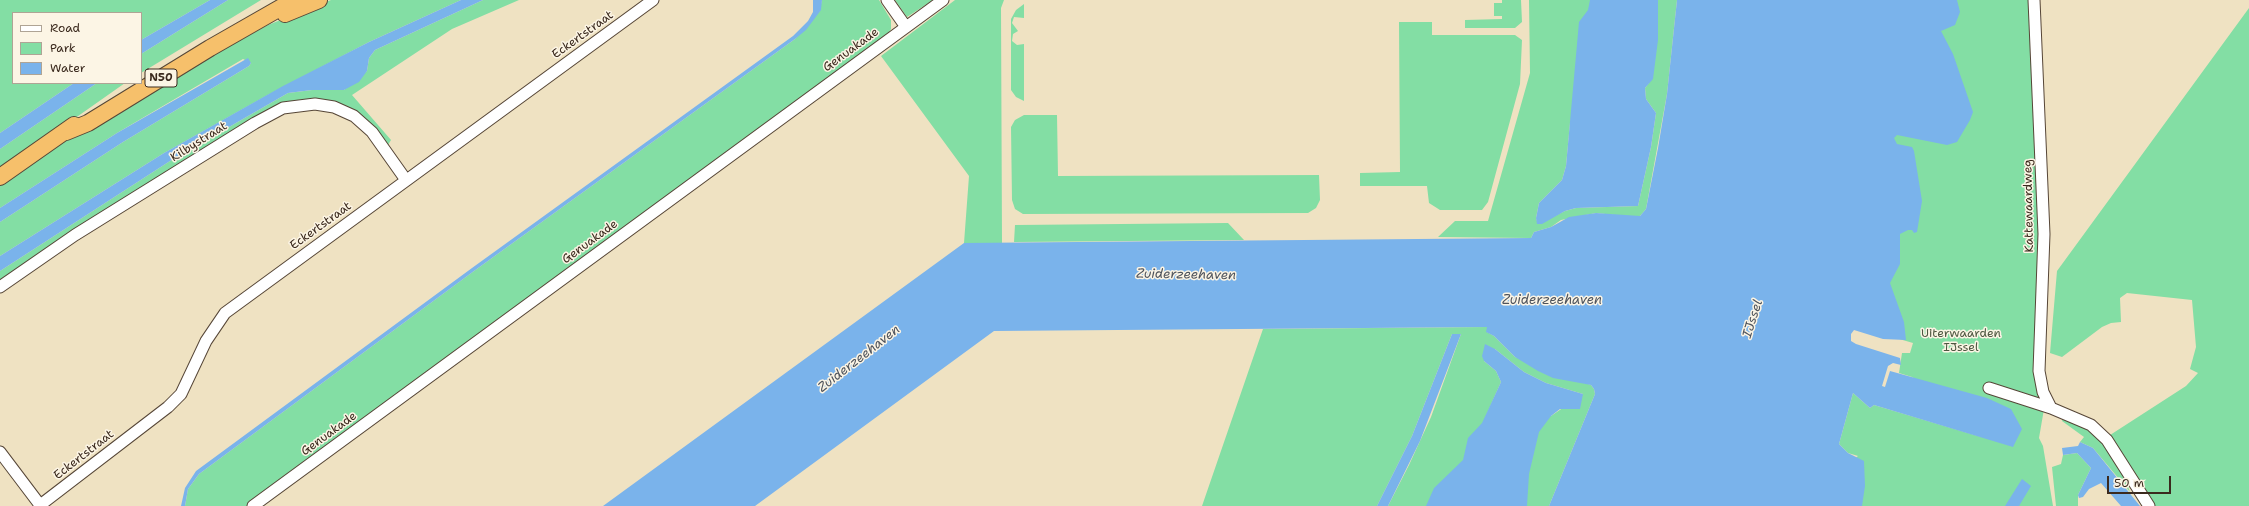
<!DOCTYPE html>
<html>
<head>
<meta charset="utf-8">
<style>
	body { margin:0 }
	#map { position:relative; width:2249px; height:506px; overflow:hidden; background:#efe2c2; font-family:"Shantell Sans",sans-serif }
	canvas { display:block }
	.legend { position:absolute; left:12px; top:12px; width:130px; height:72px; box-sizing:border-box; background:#fcf5e5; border:1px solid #afa495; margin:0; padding:5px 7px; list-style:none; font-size:12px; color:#3b2a1e }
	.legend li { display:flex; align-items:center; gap:8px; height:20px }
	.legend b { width:20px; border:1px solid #afa495 }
	.scale { position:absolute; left:2107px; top:476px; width:64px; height:18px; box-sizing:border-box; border:2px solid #3b2a1e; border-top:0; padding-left:5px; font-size:12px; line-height:14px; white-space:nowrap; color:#3b2a1e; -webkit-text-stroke:3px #fcf5e5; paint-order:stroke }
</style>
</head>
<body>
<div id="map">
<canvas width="2249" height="506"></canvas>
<ul class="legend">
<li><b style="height:5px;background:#fff"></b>Road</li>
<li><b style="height:11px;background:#83dea4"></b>Park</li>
<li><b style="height:11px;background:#7ab3eb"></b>Water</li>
</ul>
<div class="scale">50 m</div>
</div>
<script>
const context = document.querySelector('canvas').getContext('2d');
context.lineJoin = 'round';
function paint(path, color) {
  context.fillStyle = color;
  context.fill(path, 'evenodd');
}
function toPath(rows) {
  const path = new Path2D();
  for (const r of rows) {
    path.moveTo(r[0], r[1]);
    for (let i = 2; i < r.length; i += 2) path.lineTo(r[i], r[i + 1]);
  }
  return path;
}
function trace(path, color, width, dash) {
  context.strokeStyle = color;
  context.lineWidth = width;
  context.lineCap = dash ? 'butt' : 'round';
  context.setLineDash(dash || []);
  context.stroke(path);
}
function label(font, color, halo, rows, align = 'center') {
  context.font = font + ' "Shantell Sans",sans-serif';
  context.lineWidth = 3;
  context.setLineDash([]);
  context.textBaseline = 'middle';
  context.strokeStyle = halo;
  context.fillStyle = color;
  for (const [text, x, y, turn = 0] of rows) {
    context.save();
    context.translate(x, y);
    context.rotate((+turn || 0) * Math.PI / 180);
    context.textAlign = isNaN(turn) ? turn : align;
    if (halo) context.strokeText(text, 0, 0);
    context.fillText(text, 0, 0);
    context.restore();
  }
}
paint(toPath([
	[0,0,210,0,141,40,141,13,13,13,13,83,74,83,0,133],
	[228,0,261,0,141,73,141,54],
	[331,0,461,0,369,42,266,96,164,153,0,256,0,222,123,142,249,66,251,63,243,59,117,133,0,208,0,182,43,153,211,56,268,25],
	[483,0,519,0,452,29,352,95,391,140,388,145,321,101,304,99,285,102,263,113,0,283,0,271,170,161,288,93,312,90,344,90,367,71,369,58,375,50],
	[822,0,879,0,891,20,891,29,888,34,256,497,247,506,185,506,188,489,199,474,474,271,795,39,819,12],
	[895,0,933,0,907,17],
	[955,0,1004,0,1001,8,1002,243,964,243,969,176,881,56],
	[1502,0,1521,0,1522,22,1515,28,1465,28,1465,20,1502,19,1502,16,1494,16,1494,3,1502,3],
	[1529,0,1677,0,1667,94,1646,209,1640,216,1633,217,1596,213,1561,220,1551,227,1534,232,1531,238,1438,237,1455,221,1488,221,1530,73],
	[1649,83,1645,88,1646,99,1656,113,1651,147,1638,206,1576,208,1565,211,1538,224,1536,218,1539,203,1562,180,1566,166,1570,123],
	[1907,0,2031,0,2039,168,2044,409,2039,438,2043,446,2053,506,1792,506,1858,456,1848,453,1839,444,1853,393,1870,408,1874,405,1978,436,2011,443,1912,377,1899,373,1902,353,1910,353,1913,343,1851,325],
	[1024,4,1024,18,1014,17,1012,23,1018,31,1013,34,1012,41,1017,45,1024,44,1024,101,1016,97,1011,90,1011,19,1016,10],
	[2249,8,2249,506,2152,506,2107,437,2186,386,2198,373,2190,369,2196,347,2192,300,2127,293,2120,298,2121,322,2111,323,2102,327,2062,357,2050,353,2057,271],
	[1399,22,1432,22,1432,35,1515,35,1522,40,1520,84,1488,202,1482,210,1440,210,1429,203,1427,186,1360,186,1360,173,1400,172],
	[97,83,125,83,0,171,0,149],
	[1024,115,1057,115,1058,176,1319,175,1320,200,1316,208,1308,213,1023,214,1015,209,1012,200,1011,127,1015,120],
	[1228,223,1244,240,1014,242,1015,225],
	[1487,327,1487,332,1494,336,1515,357,1591,385,1594,389,1595,394,1549,506,1388,506,1409,465,1431,417,1461,334,1452,334,1412,436,1377,506,1202,506,1263,329],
	[1495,349,1524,372,1546,383,1583,394,1551,416,1485,418,1501,382,1496,371,1484,361],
	[2063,416,2086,427,2099,438,2122,471,2130,492,2093,448,2080,442,2084,437,2062,421],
	[2077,453,2091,468,2078,495,2078,506,2056,506,2052,467,2061,464,2063,455]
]), '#83dea4');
paint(toPath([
	[210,0,228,0,141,54,141,40],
	[461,0,483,0,375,50,369,58,367,71,359,82,344,90,312,90,288,93,170,161,0,271,0,256,164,153,283,86,369,42],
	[813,0,822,0,821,10,806,30,795,39,474,271,199,474,188,489,185,506,181,506,185,488,196,471,472,268,793,36,808,21,813,12],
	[1590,0,1658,0,1658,40,1653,79,1645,88,1646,99,1656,113,1651,147,1638,206,1576,208,1565,211,1542,224,1537,224,1536,218,1539,203,1562,180,1566,166,1579,22,1588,10],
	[1677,0,1957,0,1960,12,1955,25,1941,31,1953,54,1973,112,1970,120,1957,142,1947,145,1897,135,1894,138,1897,144,1912,147,1914,151,1922,201,1917,232,1914,233,1912,230,1908,230,1900,234,1900,264,1890,283,1904,322,1906,340,1883,339,1854,330,1851,334,1851,341,1856,344,1900,358,1901,365,1893,363,1888,366,1882,386,1885,387,1890,371,1987,398,2011,409,2022,429,2013,447,1874,405,1870,408,1853,393,1839,444,1848,453,1864,461,1865,486,1862,506,1549,506,1595,394,1594,389,1591,385,1553,378,1538,371,1515,357,1494,336,1486,332,1487,327,994,331,755,506,603,506,964,243,1531,238,1534,232,1551,227,1569,217,1596,213,1640,216,1646,209,1658,148,1667,94],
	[248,58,251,63,249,66,123,142,0,222,0,208,117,133],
	[74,83,97,83,0,149,0,133],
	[1452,334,1461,334,1420,441,1388,506,1377,506,1412,436],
	[1485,344,1495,349,1524,372,1546,383,1583,394,1580,409,1560,409,1551,416,1539,432,1529,474,1527,506,1426,506,1434,488,1463,460,1468,438,1482,423,1501,382,1496,371,1484,361,1482,356],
	[2080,442,2093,448,2140,506,2121,506,2101,483,2089,489,2083,497,2079,498,2078,495,2091,468,2077,453,2063,455,2062,448,2078,446],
	[2022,479,2031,486,2019,506,2005,506]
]), '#7ab3eb');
const minor = toPath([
	[887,0,906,27],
	[2034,0,2044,234,2039,371,2043,392,2051,408],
	[0,287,75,235,255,123,283,108,315,104,334,107,354,116,372,132,406,180],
	[1989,388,2051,408,2091,425,2107,440,2149,506],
	[0,452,40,505],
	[39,506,168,407,181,394,206,341,225,313,653,0],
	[253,506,943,0]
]);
const highway = toPath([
	[285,14,319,0],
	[66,132,88,123,210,48,294,0],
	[0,177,74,125]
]);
trace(minor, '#564637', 13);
trace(highway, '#564637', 18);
trace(minor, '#fff', 11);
trace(highway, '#f6c06b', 16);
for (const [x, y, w] of [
	[161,78,32]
]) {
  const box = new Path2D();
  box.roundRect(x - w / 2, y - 9, w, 18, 3);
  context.fillStyle = '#fcf5e5';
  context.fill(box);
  trace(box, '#3b2a1e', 1);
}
label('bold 11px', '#3b2a1e', null, [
	["N50",161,78]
]);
label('12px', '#3b2a1e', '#fcf5e5', [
	["Eckertstraat",583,35,-36],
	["Genuakade",851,50,-36],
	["Kilbystraat",199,142,-32],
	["Kattewaardweg",2029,206,-91],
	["Eckertstraat",321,226,-36],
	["Genuakade",590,242,-36],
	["Genuakade",329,434,-36],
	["Eckertstraat",84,455,-38]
]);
label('12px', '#4d5740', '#fcf5e5', [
	["Uiterwaarden",1961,334],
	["IJssel",1961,348]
]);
label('italic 13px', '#4e535c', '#fcf5e5', [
	["Zuiderzeehaven",1186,275,1],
	["Zuiderzeehaven",1552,301],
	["IJssel",1753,319,-72],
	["Zuiderzeehaven",859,359,-38]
]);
</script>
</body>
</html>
